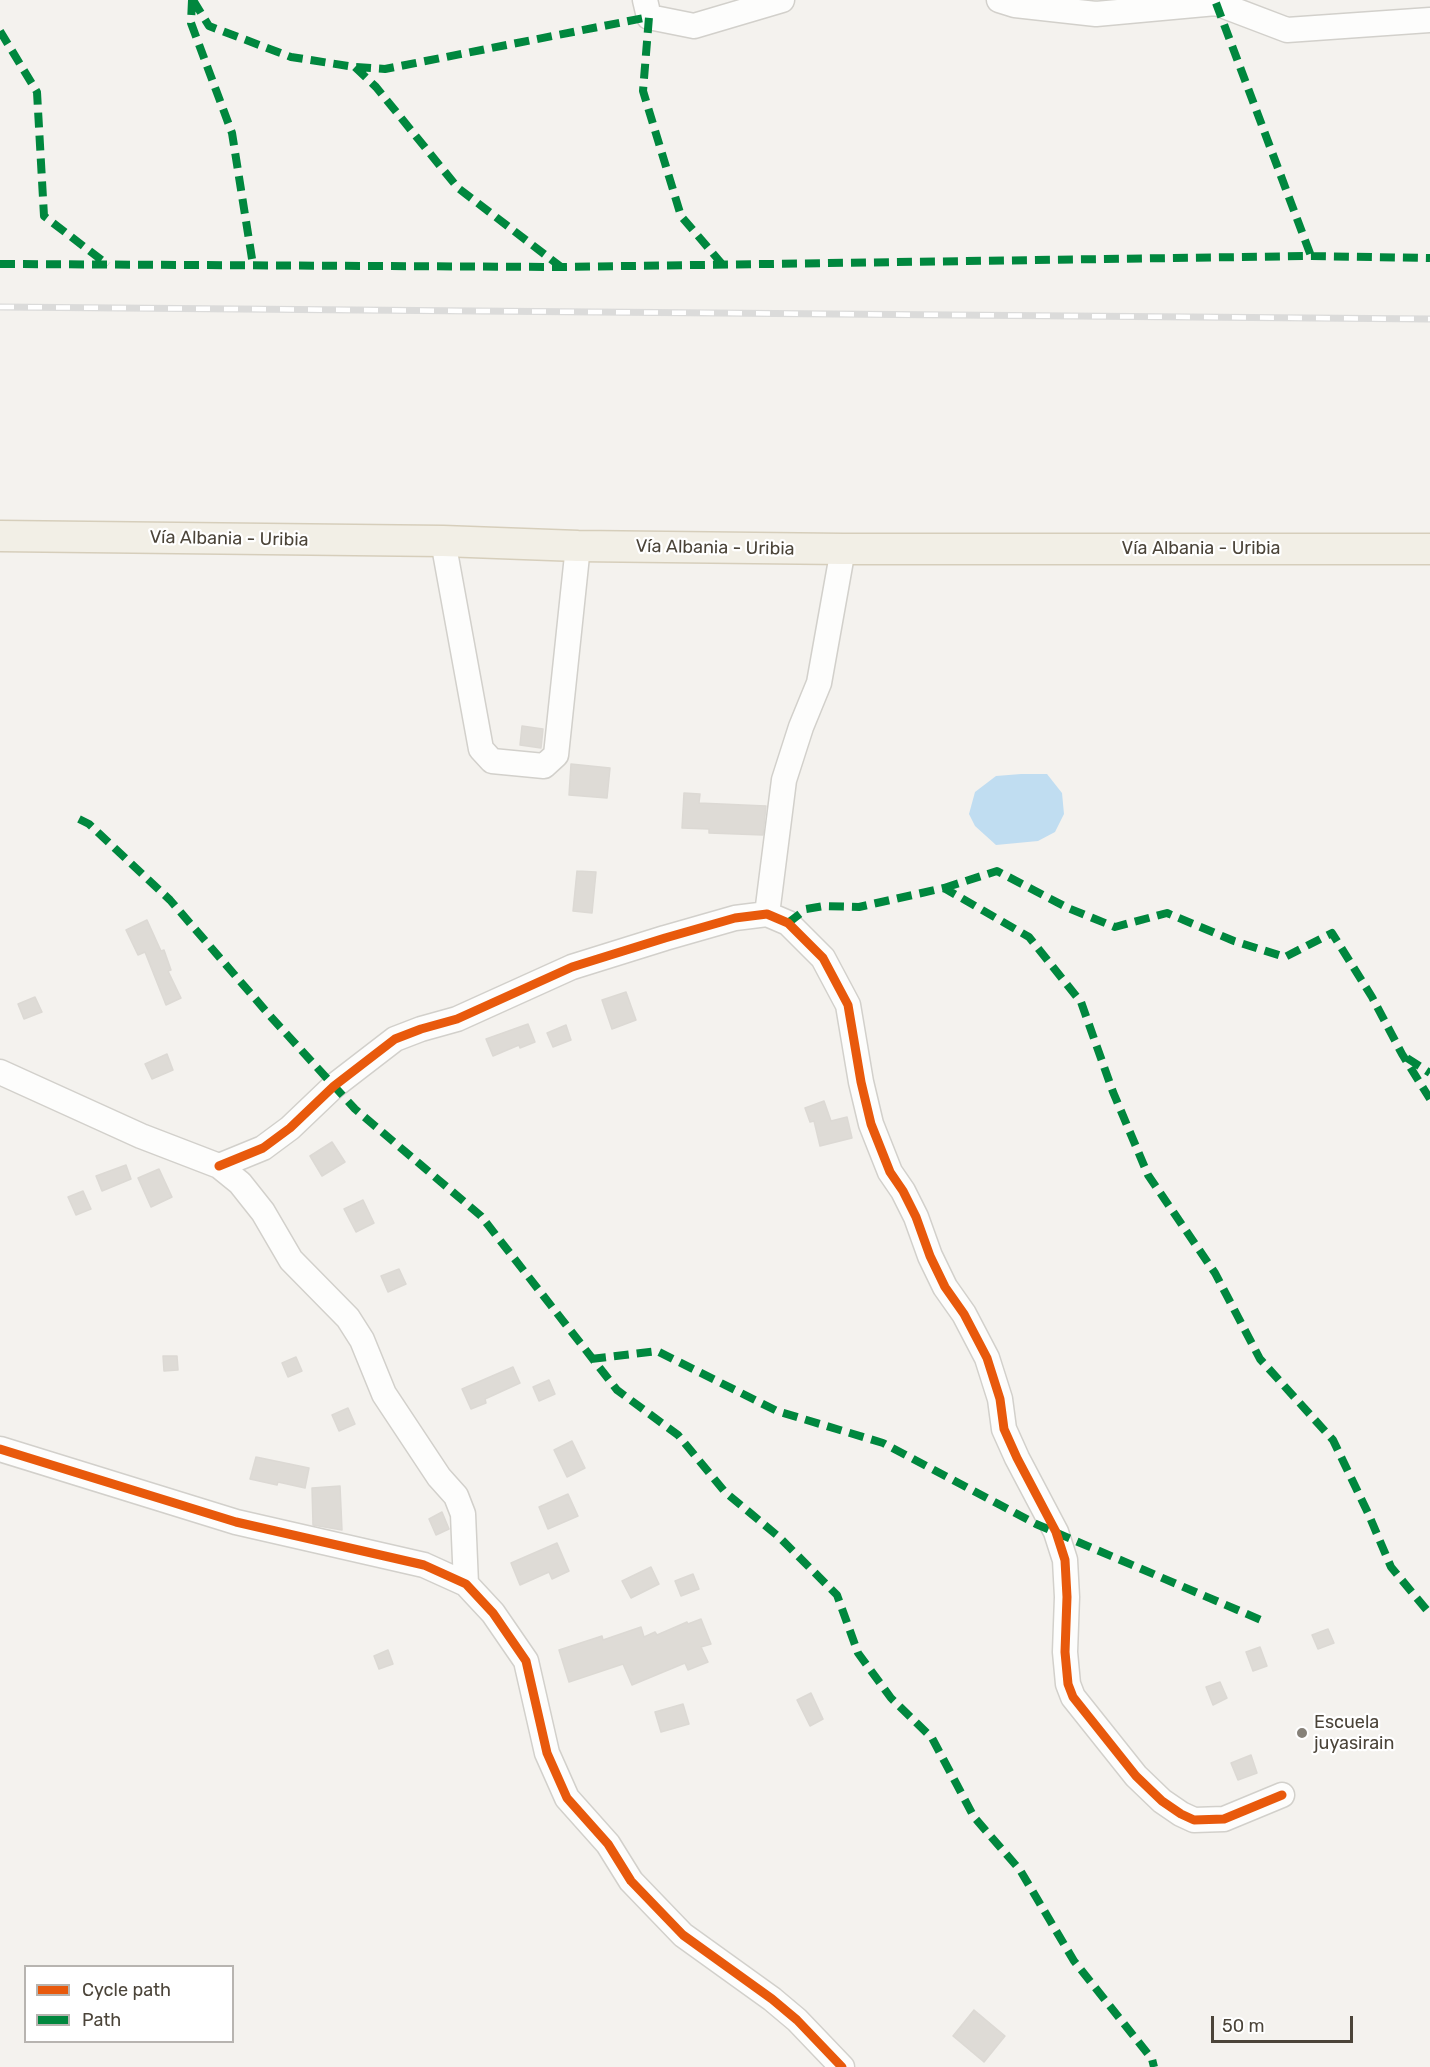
<!DOCTYPE html>
<html>
<head>
<meta charset="utf-8">
<style>
	body { margin:0 }
	#map { position:relative; width:1430px; height:2067px; overflow:hidden; background:#f4f2ee; font-family:Rubik,sans-serif }
	canvas { display:block }
	.legend { position:absolute; left:24px; top:1965px; width:210px; height:78px; box-sizing:border-box; background:#fff; border:2px solid #b7b4b0; margin:0; padding:8px 10px; list-style:none; font-size:18px; color:#4b4439 }
	.legend li { display:flex; align-items:center; gap:12px; height:30px }
	.legend b { width:30px; border:2px solid #b7b4b0 }
	.scale { position:absolute; left:1211px; top:2016px; width:142px; height:27px; box-sizing:border-box; border:3px solid #4b4439; border-top:0; padding-left:8px; font-size:18px; line-height:21px; white-space:nowrap; color:#4b4439; -webkit-text-stroke:4px #fff; paint-order:stroke }
</style>
</head>
<body>
<div id="map">
<canvas width="1430" height="2067"></canvas>
<ul class="legend">
<li><b style="height:8px;background:#e8590c"></b>Cycle path</li>
<li><b style="height:8px;background:#00873e"></b>Path</li>
</ul>
<div class="scale">50 m</div>
</div>
<script>
const context = document.querySelector('canvas').getContext('2d');
context.lineJoin = 'round';
function paint(path, color) {
  context.fillStyle = color;
  context.fill(path, 'evenodd');
}
function toPath(rows) {
  const path = new Path2D();
  for (const r of rows) {
    path.moveTo(r[0], r[1]);
    for (let i = 2; i < r.length; i += 2) path.lineTo(r[i], r[i + 1]);
  }
  return path;
}
function trace(path, color, width, dash) {
  context.strokeStyle = color;
  context.lineWidth = width;
  context.lineCap = dash ? 'butt' : 'round';
  context.setLineDash(dash || []);
  context.stroke(path);
}
function label(font, color, halo, rows, align = 'center') {
  context.font = font + ' Rubik,sans-serif';
  context.lineWidth = 4.5;
  context.setLineDash([]);
  context.textBaseline = 'middle';
  context.strokeStyle = halo;
  context.fillStyle = color;
  for (const [text, x, y, turn = 0] of rows) {
    context.save();
    context.translate(x, y);
    context.rotate((+turn || 0) * Math.PI / 180);
    context.textAlign = isNaN(turn) ? turn : align;
    if (halo) context.strokeText(text, 0, 0);
    context.fillText(text, 0, 0);
    context.restore();
  }
}
paint(toPath([
	[1021,774,1047,774,1062,793,1064,814,1055,832,1038,841,996,845,975,826,969,814,975,792,996,776]
]), '#c0ddf1');
const building = toPath([
	[522,726,543,729,541,748,520,745,522,726],
	[571,764,610,768,607,798,569,795,571,764],
	[684,793,700,794,699,803,766,806,763,835,709,833,709,829,682,828,684,793],
	[577,871,596,872,592,913,573,911,577,871],
	[147,920,161,951,164,950,171,970,168,971,181,998,166,1005,145,952,138,955,126,930,147,920],
	[626,992,636,1020,612,1029,602,1000,626,992],
	[35,997,42,1012,24,1019,18,1004,35,997],
	[528,1024,535,1042,520,1048,519,1045,493,1056,486,1039,528,1024],
	[566,1025,571,1040,553,1047,547,1033,566,1025],
	[167,1054,173,1070,152,1079,145,1064,167,1054],
	[824,1101,831,1121,847,1117,852,1138,820,1146,814,1121,810,1122,805,1108,824,1101],
	[332,1142,345,1162,322,1176,310,1156,332,1142],
	[126,1165,131,1179,102,1191,96,1176,126,1165],
	[159,1169,172,1197,151,1207,138,1178,159,1169],
	[83,1191,91,1209,76,1215,68,1197,83,1191],
	[363,1200,374,1223,356,1232,344,1209,363,1200],
	[399,1269,406,1284,388,1292,381,1276,399,1269],
	[163,1356,177,1356,178,1370,164,1371,163,1356],
	[296,1357,302,1371,288,1377,282,1363,296,1357],
	[513,1367,520,1383,485,1399,486,1403,471,1409,462,1389,513,1367],
	[549,1380,555,1394,539,1401,533,1387,549,1380],
	[348,1408,355,1424,339,1431,332,1415,348,1408],
	[572,1441,585,1468,567,1477,554,1450,572,1441],
	[256,1457,309,1468,305,1488,278,1482,277,1485,250,1479,256,1457],
	[340,1486,342,1530,313,1525,312,1488,340,1486],
	[568,1494,578,1516,548,1529,539,1507,568,1494],
	[442,1512,449,1529,436,1535,429,1519,442,1512],
	[557,1543,569,1571,552,1579,549,1572,520,1585,511,1563,557,1543],
	[651,1567,659,1584,631,1598,622,1581,651,1567],
	[693,1574,699,1589,681,1596,675,1581,693,1574],
	[701,1619,711,1644,701,1647,708,1662,688,1670,685,1663,632,1685,623,1664,569,1682,559,1650,602,1636,603,1640,641,1627,644,1637,655,1632,657,1635,687,1622,688,1624,701,1619],
	[1328,1629,1334,1643,1318,1649,1312,1635,1328,1629],
	[1260,1647,1267,1666,1253,1671,1246,1652,1260,1647],
	[388,1650,393,1664,379,1669,374,1656,388,1650],
	[1220,1682,1227,1698,1213,1705,1206,1687,1220,1682],
	[811,1693,823,1719,810,1726,797,1700,811,1693],
	[683,1704,689,1724,661,1732,655,1712,683,1704],
	[1251,1755,1257,1773,1238,1780,1231,1763,1251,1755],
	[974,2010,1005,2036,984,2062,953,2036,974,2010]
]);
paint(building, '#dedbd6');
trace(building, '#dcd9d4', 1.5);
const minor = toPath([
	[645,0,649,17,694,26,782,0],
	[999,0,1015,5,1096,14,1216,3,1287,30,1430,20],
	[443,541,481,749,492,761,544,766,556,755,578,546],
	[767,914,784,780,801,727,819,683,843,549],
	[0,1072,141,1136,219,1166,240,1183,263,1212,291,1260,348,1318,362,1340,384,1394,439,1477,456,1496,463,1514,466,1584],
	[219,1166,263,1148,290,1128,334,1086,395,1039,421,1029,457,1019,572,967,665,938,735,918,767,914,788,923,823,958,848,1005,861,1082,871,1124,890,1172,903,1191,916,1217,930,1256,945,1287,964,1314,987,1358,1000,1399,1004,1429,1017,1458,1056,1532,1065,1560,1067,1597,1065,1652,1068,1684,1073,1697,1136,1776,1162,1801,1181,1814,1194,1820,1224,1819,1282,1795],
	[0,1449,236,1522,424,1565,466,1584,493,1613,526,1661,547,1753,567,1798,608,1844,631,1881,683,1935,772,1999,797,2020,842,2067]
]);
const major = toPath([
	[0,536,443,541,578,546,843,549,1430,549]
]);
trace(minor, '#d2d0cb', 27);
trace(major, '#d6cebb', 33);
trace(minor, '#fdfdfc', 24);
trace(major, '#f2efe6', 30);
const rail = toPath([
	[0,307,1430,319]
]);
trace(rail, '#dbdbda', 7);
trace(rail, '#fff', 4.5, [14]);
trace(toPath([
	[192,0,191,23,232,133,253,265],
	[193,0,209,26,291,57,355,67,385,69,649,17,643,91,681,216,722,264],
	[1216,3,1311,256],
	[0,31,37,92,44,216,108,265],
	[355,67,376,87,458,188,561,267],
	[0,264,561,267,1311,256,1430,258],
	[79,819,89,824,170,900,271,1017,355,1109,481,1216,617,1390,678,1435,725,1492,779,1537,837,1595,858,1653,891,1698,932,1738,974,1817,1020,1870,1074,1961,1152,2059,1154,2067],
	[944,888,997,871,1068,908,1115,927,1167,913,1234,941,1285,957,1332,933,1372,997,1402,1054,1430,1099],
	[788,923,806,909,824,906,859,907,944,888,1029,937,1081,1002,1113,1092,1148,1175,1215,1273,1260,1359,1333,1440,1368,1513,1391,1567,1430,1614],
	[1407,1058,1430,1073],
	[591,1359,657,1351,777,1411,883,1443,1036,1524,1261,1620]
]), '#00873e', 8, [15, 8]);
trace(toPath([
	[219,1166,263,1148,290,1128,334,1086,395,1039,421,1029,457,1019,572,967,665,938,735,918,767,914,788,923,823,958,848,1005,861,1082,871,1124,890,1172,903,1191,916,1217,930,1256,945,1287,964,1314,987,1358,1000,1399,1004,1429,1017,1458,1056,1532,1065,1560,1067,1597,1065,1652,1068,1684,1073,1697,1136,1776,1162,1801,1181,1814,1194,1820,1224,1819,1282,1795],
	[0,1449,236,1522,424,1565,466,1584,493,1613,526,1661,547,1753,567,1798,608,1844,631,1881,683,1935,772,1999,797,2020,842,2067]
]), '#e8590c', 9);
for (const [x, y, r, color] of [
	[1302,1733,6,"#868178"]
]) {
  const dot = new Path2D();
  dot.arc(x, y, r, 0, 2 * Math.PI);
  context.fillStyle = color;
  context.fill(dot);
  trace(dot, '#fff', 2);
}
label('18px', '#4b4439', '#fff', [
	["Vía Albania - Uribia",229,539,1],
	["Vía Albania - Uribia",715,548,1],
	["Vía Albania - Uribia",1201,549]
]);
label('18px', '#4b4439', '#fff', [
	["Escuela",1314,1723],
	["juyasirain",1314,1744]
], 'left');
</script>
</body>
</html>
